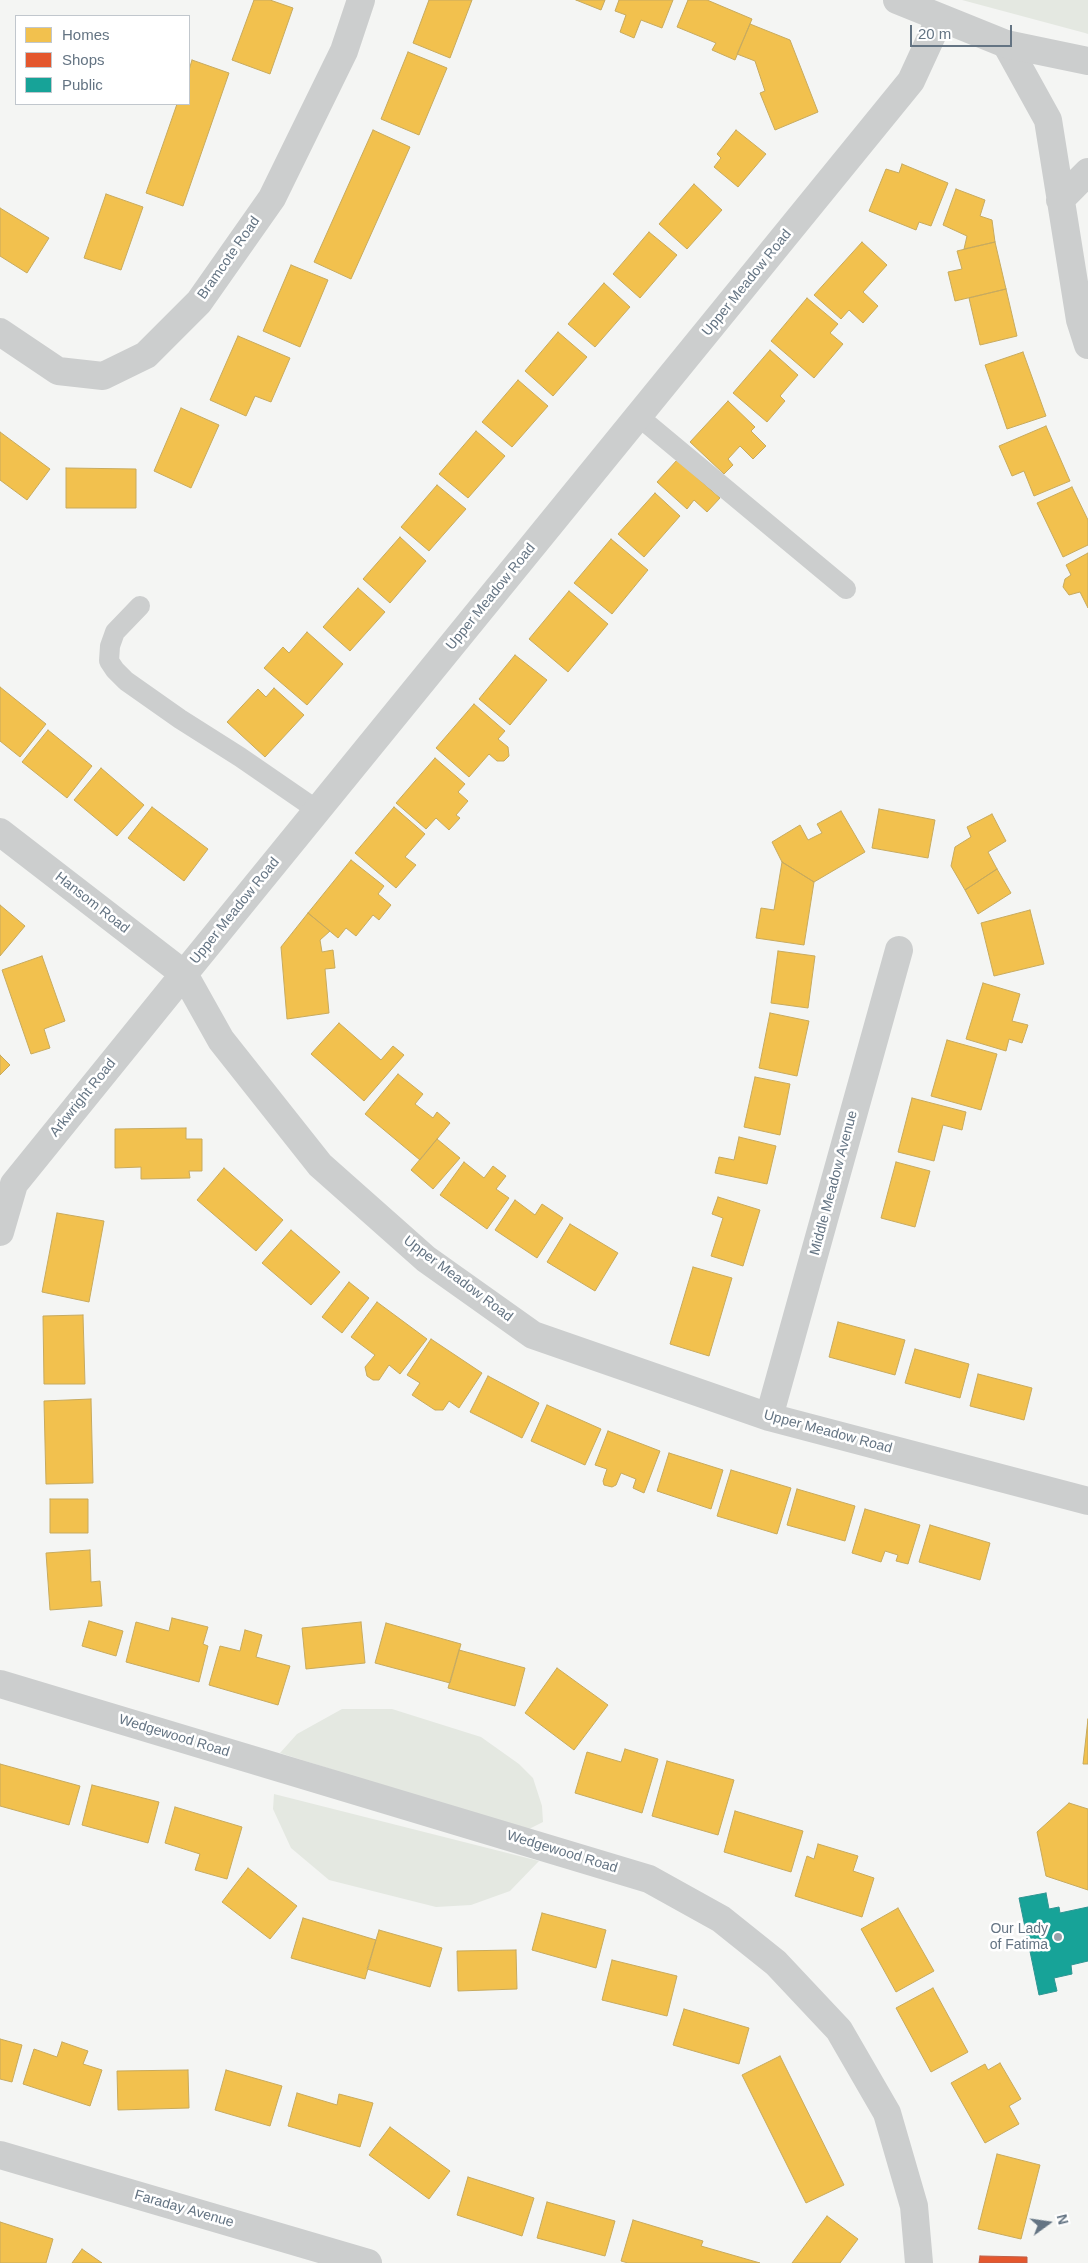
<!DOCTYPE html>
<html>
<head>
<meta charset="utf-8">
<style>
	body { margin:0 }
	#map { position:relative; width:1088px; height:2263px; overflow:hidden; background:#f4f5f3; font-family:Helvetica,sans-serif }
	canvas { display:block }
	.legend { position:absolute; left:15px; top:15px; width:175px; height:90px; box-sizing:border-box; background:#fff; border:1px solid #c1c7cd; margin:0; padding:6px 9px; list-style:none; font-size:15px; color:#647483 }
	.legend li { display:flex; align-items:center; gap:10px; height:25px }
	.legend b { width:25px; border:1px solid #c1c7cd }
	.north { position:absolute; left:1023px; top:2198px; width:50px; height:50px; -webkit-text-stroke:4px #fff; paint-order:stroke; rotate:76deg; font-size:14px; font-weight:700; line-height:20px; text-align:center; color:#647483 }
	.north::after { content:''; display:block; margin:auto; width:18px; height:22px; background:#647483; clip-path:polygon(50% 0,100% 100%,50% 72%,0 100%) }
	.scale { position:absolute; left:910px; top:25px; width:102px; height:22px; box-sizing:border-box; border:2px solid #647483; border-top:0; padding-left:6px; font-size:15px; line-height:18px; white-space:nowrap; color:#647483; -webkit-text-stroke:4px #fff; paint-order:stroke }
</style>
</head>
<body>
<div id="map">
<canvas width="1088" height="2263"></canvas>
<ul class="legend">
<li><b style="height:14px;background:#f2c14e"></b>Homes</li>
<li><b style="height:14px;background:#e4572e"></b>Shops</li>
<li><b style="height:14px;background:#17a398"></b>Public</li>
</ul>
<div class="north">N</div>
<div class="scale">20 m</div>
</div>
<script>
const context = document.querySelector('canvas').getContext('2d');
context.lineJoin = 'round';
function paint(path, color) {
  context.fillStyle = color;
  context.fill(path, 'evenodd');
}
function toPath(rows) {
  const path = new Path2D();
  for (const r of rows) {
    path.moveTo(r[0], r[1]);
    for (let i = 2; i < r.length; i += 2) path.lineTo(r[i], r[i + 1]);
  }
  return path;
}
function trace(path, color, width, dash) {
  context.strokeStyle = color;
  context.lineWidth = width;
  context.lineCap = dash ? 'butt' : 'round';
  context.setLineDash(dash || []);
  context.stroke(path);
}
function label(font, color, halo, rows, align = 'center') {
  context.font = font + ' Helvetica,sans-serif';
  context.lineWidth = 5;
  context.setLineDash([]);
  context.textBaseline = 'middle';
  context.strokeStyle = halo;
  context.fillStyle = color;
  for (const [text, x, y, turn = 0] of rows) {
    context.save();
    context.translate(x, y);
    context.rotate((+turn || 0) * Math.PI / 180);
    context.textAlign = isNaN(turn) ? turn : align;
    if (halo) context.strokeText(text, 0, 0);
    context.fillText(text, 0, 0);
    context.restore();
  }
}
paint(toPath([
	[962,0,1088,0,1088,34,1085,33],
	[342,1709,392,1709,481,1737,519,1764,533,1778,542,1806,543,1822,525,1831,280,1753,297,1734],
	[274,1794,539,1861,510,1891,471,1905,436,1907,329,1880,291,1848,273,1809]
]), '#e4e8e1');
const homes = toPath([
	[254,0,270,0,293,8,270,74,232,60,254,0],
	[429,0,472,0,450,58,413,43,429,0],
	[576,0,605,0,601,10,576,0],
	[619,0,673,0,662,28,641,20,634,38,620,32,626,15,615,11,619,0],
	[688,0,707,0,752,19,735,60,712,50,716,43,677,27,688,0],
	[750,24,790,40,818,112,775,130,760,93,765,91,755,61,737,54,750,24],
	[408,52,447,68,419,135,381,119,408,52],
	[192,60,229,73,183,206,146,193,177,104,189,104,189,70,192,60],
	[373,130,410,147,351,279,314,262,373,130],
	[736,130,766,154,738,187,714,167,721,158,717,154,736,130],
	[902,164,948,183,931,226,919,222,916,230,869,211,886,169,899,173,902,164],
	[694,184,722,210,687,249,659,224,694,184],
	[956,189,985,200,980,216,992,220,995,242,964,249,967,236,943,225,956,189],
	[106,194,143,207,121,270,84,258,106,194],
	[0,208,49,238,27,273,0,256,0,208],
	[649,232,677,255,640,298,613,274,649,232],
	[862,242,887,265,863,292,878,306,863,323,849,310,841,319,814,295,862,242],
	[995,242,1006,289,955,301,948,272,962,269,957,251,995,242],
	[291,265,328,280,300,347,263,331,291,265],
	[604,283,630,307,595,347,568,324,604,283],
	[1006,289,1017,336,980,345,969,298,1006,289],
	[807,298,838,324,830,333,843,344,814,378,771,341,807,298],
	[558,332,587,357,553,396,525,371,558,332],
	[238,336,290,358,271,402,255,396,246,416,210,400,238,336],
	[770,350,798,375,780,396,785,401,767,422,733,393,770,350],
	[1023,352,1046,416,1007,429,985,365,1023,352],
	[518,380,548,406,512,447,482,422,518,380],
	[728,401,755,427,751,431,766,446,753,459,740,446,728,459,733,465,724,474,690,442,728,401],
	[181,408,219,425,191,488,154,471,181,408],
	[1046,426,1070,481,1034,496,1024,471,1012,476,999,446,1046,426],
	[476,431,505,456,468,498,439,474,476,431],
	[0,432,50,469,27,500,0,480,0,432],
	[677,460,720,498,707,512,694,500,687,509,657,482,677,460],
	[66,468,136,469,136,508,66,508,66,468],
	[437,485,466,509,429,551,401,527,437,485],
	[1072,487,1088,520,1088,545,1063,557,1037,503,1072,487],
	[655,493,680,516,644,557,618,534,655,493],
	[400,537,426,561,390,603,363,579,400,537],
	[611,539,648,570,612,614,574,583,611,539],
	[1088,553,1088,608,1080,592,1069,595,1063,587,1065,579,1071,575,1066,565,1088,553],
	[358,588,385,612,350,651,323,627,358,588],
	[569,591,608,624,568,672,529,639,569,591],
	[307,632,343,664,307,705,264,668,283,647,289,653,307,632],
	[515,655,547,680,510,725,479,699,515,655],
	[0,687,46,724,20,757,0,741,0,687],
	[274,688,304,715,265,757,227,722,258,689,266,697,274,688],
	[474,704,505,731,498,739,508,747,509,756,504,761,497,761,489,754,469,777,436,748,474,704],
	[48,730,92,766,67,798,22,762,48,730],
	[435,758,465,784,458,792,468,801,456,815,460,818,449,830,436,818,426,829,396,803,435,758],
	[101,768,144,805,117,836,74,800,101,768],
	[152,807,208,849,184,881,128,838,152,807],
	[394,807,425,834,405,857,416,865,396,888,355,853,394,807],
	[879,809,935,820,928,858,872,848,879,809],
	[841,811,865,852,814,882,782,862,772,842,800,825,808,840,822,833,817,824,841,811],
	[992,814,1006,841,988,852,997,869,965,890,951,866,955,847,971,837,967,827,992,814],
	[351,860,384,886,378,894,391,905,379,920,373,915,356,936,346,928,338,938,308,913,351,860],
	[782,862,814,882,804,945,756,938,761,908,774,910,782,862],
	[997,869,1011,893,978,914,965,890,997,869],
	[0,905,25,926,0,956,0,905],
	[1030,910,1044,964,994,976,981,923,1030,910],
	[308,913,330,931,320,940,322,952,333,950,335,968,325,969,329,1013,287,1019,281,947,308,913],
	[778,951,815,956,808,1008,771,1003,778,951],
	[42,956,65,1021,44,1029,50,1048,31,1054,2,970,42,956],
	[983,983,1020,994,1012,1021,1028,1025,1022,1043,1009,1039,1006,1051,966,1039,983,983],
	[770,1013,809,1021,797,1076,759,1068,770,1013],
	[339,1023,381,1060,393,1046,404,1055,364,1101,311,1054,339,1023],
	[947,1040,997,1054,981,1110,931,1096,947,1040],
	[0,1055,10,1065,0,1075,0,1055],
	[398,1074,423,1094,415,1104,433,1118,437,1112,450,1123,420,1160,365,1114,398,1074],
	[755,1077,790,1084,780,1135,744,1127,755,1077],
	[912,1098,966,1112,962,1130,943,1125,934,1161,898,1152,912,1098],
	[186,1128,186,1139,202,1139,202,1171,189,1171,190,1178,141,1179,141,1167,115,1168,115,1129,186,1128],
	[739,1137,776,1146,767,1184,715,1173,719,1157,734,1160,739,1137],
	[437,1139,460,1158,433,1189,411,1170,437,1139],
	[464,1162,484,1178,493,1166,506,1176,496,1189,509,1198,487,1229,440,1195,464,1162],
	[896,1162,930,1171,915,1227,881,1218,896,1162],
	[224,1168,283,1220,256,1251,197,1200,224,1168],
	[718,1197,760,1210,743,1266,711,1256,723,1218,712,1214,718,1197],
	[515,1200,535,1215,542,1204,563,1218,537,1258,495,1230,515,1200],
	[57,1213,104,1221,89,1302,42,1292,57,1213],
	[570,1224,618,1253,595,1291,547,1262,570,1224],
	[291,1230,340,1272,311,1305,262,1263,291,1230],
	[693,1267,732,1278,709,1356,670,1344,693,1267],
	[349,1282,369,1298,342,1333,322,1317,349,1282],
	[377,1302,427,1339,400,1374,389,1365,379,1380,373,1380,367,1376,365,1367,375,1355,351,1337,377,1302],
	[83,1315,85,1384,44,1384,43,1316,83,1315],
	[838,1322,905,1340,895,1375,829,1357,838,1322],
	[431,1339,482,1373,459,1408,449,1401,443,1410,435,1410,412,1395,420,1383,407,1375,431,1339],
	[915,1349,969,1364,960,1398,905,1383,915,1349],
	[978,1374,1032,1388,1024,1420,970,1406,978,1374],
	[488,1376,539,1403,522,1438,470,1412,488,1376],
	[91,1399,93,1483,46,1484,44,1401,91,1399],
	[547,1405,601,1429,585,1465,531,1441,547,1405],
	[608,1431,660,1451,644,1493,633,1488,636,1479,621,1473,616,1485,612,1487,604,1485,603,1481,607,1469,595,1465,608,1431],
	[669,1453,723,1470,711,1509,657,1491,669,1453],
	[731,1470,791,1488,777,1534,717,1516,731,1470],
	[797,1489,855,1506,845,1541,787,1525,797,1489],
	[50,1499,88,1499,88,1533,50,1533,50,1499],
	[865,1509,920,1525,908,1564,896,1561,898,1555,885,1551,881,1562,852,1553,865,1509],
	[930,1525,990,1543,980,1580,919,1562,930,1525],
	[90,1550,91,1582,100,1581,102,1606,50,1610,46,1553,90,1550],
	[172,1618,208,1627,203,1644,208,1646,199,1682,126,1662,136,1622,169,1631,172,1618],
	[89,1621,123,1631,116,1656,82,1646,89,1621],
	[361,1622,365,1663,306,1669,302,1628,361,1622],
	[386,1623,461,1644,450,1683,375,1663,386,1623],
	[245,1630,262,1635,256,1657,290,1666,278,1705,209,1685,220,1646,240,1651,245,1630],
	[459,1650,525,1668,515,1706,448,1688,459,1650],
	[557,1668,608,1705,574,1750,525,1713,557,1668],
	[1088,1719,1088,1764,1083,1764,1088,1719],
	[625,1749,658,1759,642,1813,575,1793,587,1752,621,1762,625,1749],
	[667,1761,734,1780,718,1835,652,1816,667,1761],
	[0,1764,80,1786,69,1825,0,1806,0,1764],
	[92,1785,159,1802,148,1843,82,1825,92,1785],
	[1069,1803,1088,1809,1088,1890,1046,1876,1037,1832,1069,1803],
	[175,1807,242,1827,227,1879,195,1870,200,1854,165,1843,175,1807],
	[735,1811,803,1831,791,1872,724,1852,735,1811],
	[818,1844,858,1856,853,1871,874,1878,862,1917,795,1896,807,1856,814,1859,818,1844],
	[248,1868,297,1906,270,1939,222,1902,248,1868],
	[898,1908,934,1971,896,1992,861,1929,898,1908],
	[542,1913,606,1930,596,1968,532,1950,542,1913],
	[303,1918,376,1940,365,1979,291,1958,303,1918],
	[379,1930,442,1948,430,1987,367,1969,379,1930],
	[516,1950,517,1989,458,1991,457,1951,516,1950],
	[612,1960,677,1976,667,2016,602,2000,612,1960],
	[933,1988,968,2052,931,2072,896,2008,933,1988],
	[684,2009,749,2028,739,2064,673,2045,684,2009],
	[0,2039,22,2045,12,2082,0,2079,0,2039],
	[62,2042,88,2051,83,2064,102,2070,90,2106,23,2084,34,2049,57,2057,62,2042],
	[780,2056,844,2185,806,2203,742,2075,780,2056],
	[1000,2063,1021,2099,1009,2106,1019,2124,985,2143,951,2083,985,2064,988,2070,1000,2063],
	[188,2070,189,2108,118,2110,117,2071,188,2070],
	[226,2070,282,2086,270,2126,215,2110,226,2070],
	[297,2093,337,2105,339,2094,373,2103,360,2147,288,2126,297,2093],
	[390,2127,450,2171,429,2199,369,2155,390,2127],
	[997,2154,1040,2165,1021,2239,978,2229,997,2154],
	[468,2177,534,2198,522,2236,457,2215,468,2177],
	[547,2202,615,2221,605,2256,537,2238,547,2202],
	[827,2216,858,2239,840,2263,792,2263,827,2216],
	[633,2220,703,2241,701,2246,760,2263,628,2263,621,2261,633,2220],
	[0,2222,53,2239,46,2263,0,2263,0,2222],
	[82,2249,102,2263,72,2263,82,2249]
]);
paint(homes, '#f2c14e');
trace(homes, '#c7aa5e', 1);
const shops = toPath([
	[980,2256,1027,2257,1027,2263,979,2263,980,2256]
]);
paint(shops, '#e4572e');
trace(shops, '#be6048', 1);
const public = toPath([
	[1046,1893,1049,1909,1059,1907,1060,1913,1088,1907,1088,1961,1071,1965,1072,1974,1054,1978,1057,1991,1039,1995,1019,1898,1046,1893]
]);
paint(public, '#17a398');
trace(public, '#2e9592', 1);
trace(toPath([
	[638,416,846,589],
	[140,606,115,632,110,646,109,661,115,670,126,681,180,719,240,757,317,810]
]), '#cccece', 20);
trace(toPath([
	[940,18,911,81,184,974,221,1040,320,1165,426,1259,533,1335,769,1417,1088,1501],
	[1006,44,1048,120,1080,320,1088,345],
	[1060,200,1088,172],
	[0,332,58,371,103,376,146,355,199,302,272,198,344,51,361,0],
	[0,832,184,974,14,1184,0,1232],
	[769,1417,899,950],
	[0,1684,649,1879,721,1919,776,1963,839,2030,887,2113,914,2206,919,2263],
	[0,2155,368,2263]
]), '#cccece', 28);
trace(toPath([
	[897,0,1006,44,1088,61]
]), '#cccece', 28);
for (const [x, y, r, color] of [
	[1058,1937,5,"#96a1aa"]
]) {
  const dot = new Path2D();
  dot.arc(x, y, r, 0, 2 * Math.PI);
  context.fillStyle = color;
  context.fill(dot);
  trace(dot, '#fff', 2);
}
label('14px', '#647483', '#fff', [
	["Bramcote Road",229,258,-55],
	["Upper Meadow Road",747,283,-51],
	["Upper Meadow Road",491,597,-51],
	["Hansom Road",92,903,38],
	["Upper Meadow Road",235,911,-51],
	["Arkwright Road",83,1098,-51],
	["Middle Meadow Avenue",834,1183,-75],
	["Upper Meadow Road",458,1279,37],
	["Upper Meadow Road",828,1432,15],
	["Wedgewood Road",174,1736,17],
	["Wedgewood Road",562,1852,17],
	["Faraday Avenue",184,2209,16]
]);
label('14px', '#647483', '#fff', [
	["Our Lady",1048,1929],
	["of Fatima",1048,1945]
], 'right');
</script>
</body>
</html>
